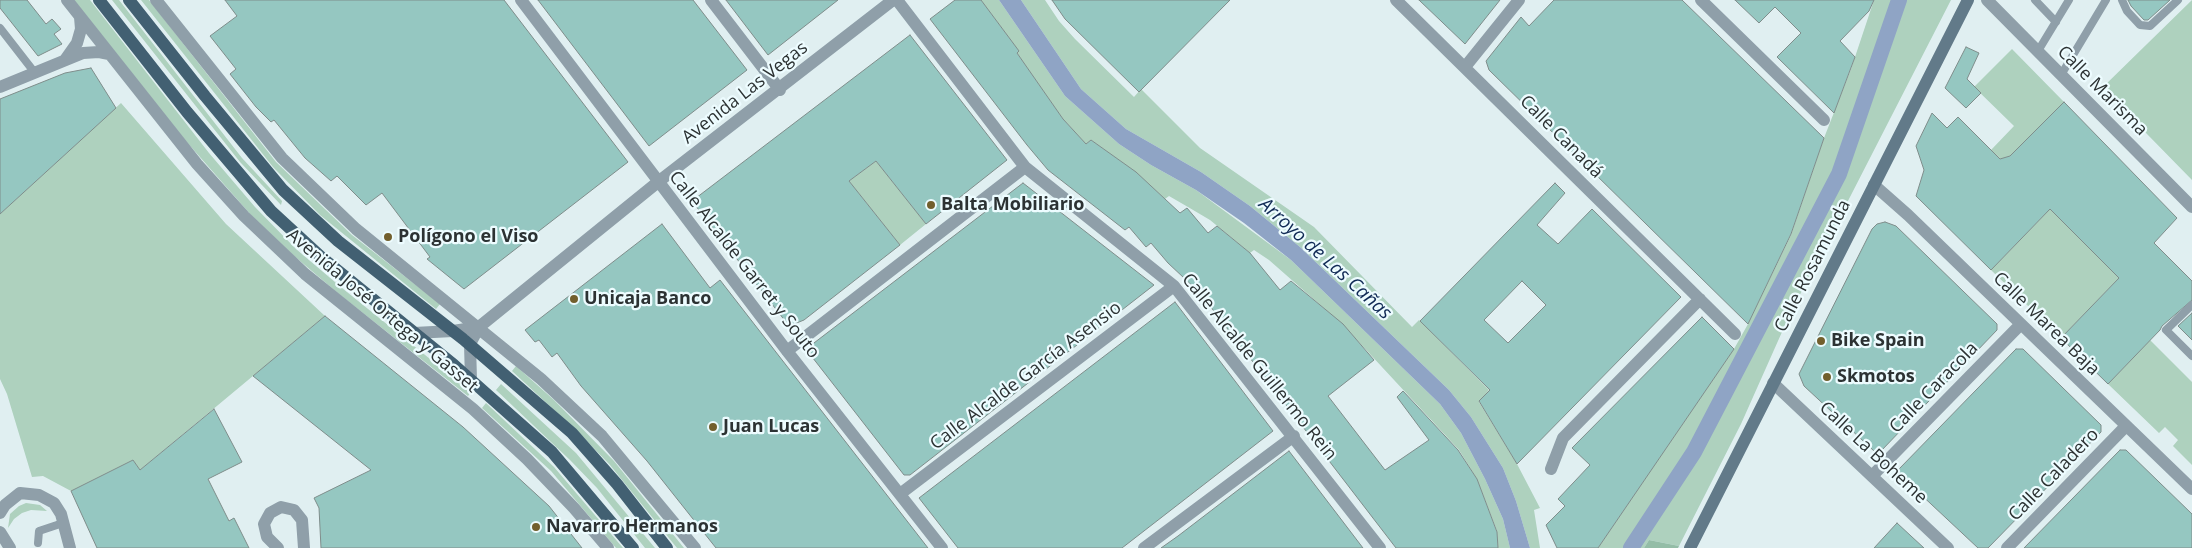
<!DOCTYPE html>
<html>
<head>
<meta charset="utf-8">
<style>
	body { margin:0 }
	canvas { display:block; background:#e0eff1 }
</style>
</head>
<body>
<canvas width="2192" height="548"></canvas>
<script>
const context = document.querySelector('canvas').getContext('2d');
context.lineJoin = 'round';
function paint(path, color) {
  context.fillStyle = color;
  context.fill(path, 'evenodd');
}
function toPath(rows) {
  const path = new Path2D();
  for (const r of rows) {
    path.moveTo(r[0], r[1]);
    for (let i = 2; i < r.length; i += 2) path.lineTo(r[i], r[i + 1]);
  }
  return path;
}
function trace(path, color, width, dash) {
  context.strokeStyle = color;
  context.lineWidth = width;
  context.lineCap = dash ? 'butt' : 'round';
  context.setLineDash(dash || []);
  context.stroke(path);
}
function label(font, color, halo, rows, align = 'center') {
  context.font = font + ' "Open Sans",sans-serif';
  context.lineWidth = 4.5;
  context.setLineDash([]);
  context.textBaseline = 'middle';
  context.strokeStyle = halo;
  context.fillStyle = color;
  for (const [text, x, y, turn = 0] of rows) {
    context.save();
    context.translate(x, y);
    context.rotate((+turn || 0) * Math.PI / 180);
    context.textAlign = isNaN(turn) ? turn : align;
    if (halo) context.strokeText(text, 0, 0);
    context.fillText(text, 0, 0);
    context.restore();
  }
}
paint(toPath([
	[74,0,90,0,209,153,255,207,296,249,342,288,471,392,468,396,339,294,293,255,251,215,185,140],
	[112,0,119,0,242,158,282,201,281,205,240,162],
	[141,0,149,0,276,162,352,235,440,304,436,309,320,215,273,167],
	[981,0,999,0,1065,96,1119,144,1151,165,1196,190,1291,260,1440,404,1461,433,1485,479,1503,519,1510,548,1498,548,1497,531,1477,479,1459,450,1343,325,1269,260,1254,250,1250,253,1210,220,1188,207,1169,196,1165,199,1134,171,1091,140,1086,144,1063,119,1017,53,1019,51],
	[1021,0,1045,0,1059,21,1075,39,1134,97,1141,89,1200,148,1314,227,1412,327,1419,320,1489,390,1479,402,1517,464,1540,508,1534,510,1540,548,1530,548,1516,501,1503,468,1471,417,1449,390,1300,247,1250,206,1201,172,1126,129,1081,89],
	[1874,0,1951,0,1790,314,1741,424,1679,546,1649,540,1644,548,1598,548,1734,349,1748,324,1791,235,1824,138,1851,69],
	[2192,0,2192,180,2102,88],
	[2012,49,2064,102,2004,162,1991,150,2014,126,1974,87],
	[121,103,226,224,325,316,140,470,133,460,71,491,43,476,32,477,7,394,0,379,0,214],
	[876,161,926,224,900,245,849,181],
	[2050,209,2119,278,2061,338,1991,270],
	[2150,340,2192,382,2192,465,2173,446,2178,440,2165,427,2159,433,2108,384],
	[516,366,554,400,614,461,684,548,677,548,610,465,580,434,512,371],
	[501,384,576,453,655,548,645,548,597,488,570,460,496,390],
	[486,403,554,467,623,548,616,548,551,471,482,408],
	[26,503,40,505,47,511,31,510,22,513,14,519,8,528,10,514,19,506]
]), '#aed1be');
paint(toPath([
	[1649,540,1679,546,1678,548,1644,548]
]), '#94bda7');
paint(toPath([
	[999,0,1021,0,1081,89,1126,129,1201,172,1250,206,1300,247,1449,390,1471,417,1503,468,1516,501,1530,548,1510,548,1503,519,1485,479,1461,433,1440,404,1291,260,1244,223,1196,190,1151,165,1119,144,1065,96]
]), '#8fa4c5');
trace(toPath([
	[1631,548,1694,452,1839,174,1899,0]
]), '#8fa4c5', 16);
const building = toPath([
	[0,0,27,0,46,24,52,19,61,29,54,34,62,44,38,56,0,8,0,0],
	[225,0,504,0,628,162,464,289,427,259,430,257,382,193,366,205,337,176,331,181,305,158,274,120,271,122,256,107,230,74,236,69,210,36,237,16,225,0],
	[538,0,693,0,747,70,649,146,538,0],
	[726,0,838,0,768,55,726,0],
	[955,0,981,0,1019,51,1017,53,1063,119,1086,144,1091,140,1136,172,1180,213,1187,208,1208,233,1217,226,1250,253,1280,290,1291,281,1343,324,1374,360,1328,396,1385,470,1429,440,1397,397,1403,391,1458,450,1477,479,1497,532,1498,548,1396,548,1200,293,1168,263,1151,243,1146,247,1129,227,1125,230,1048,170,1027,145,930,19,955,0],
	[1052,0,1230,0,1139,92,1065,19,1052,0],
	[1419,0,1500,0,1465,44,1419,0],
	[1554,0,1682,0,1824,138,1791,234,1748,324,1489,70,1486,61,1521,17,1529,26,1554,0],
	[1735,0,1874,0,1869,11,1840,41,1855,57,1834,113,1777,57,1801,33,1775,7,1759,23,1735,0],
	[2128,0,2170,0,2148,20,2144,20,2131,6,2128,0],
	[910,35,1007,160,926,224,876,161,849,181,900,245,804,320,789,326,692,201,910,35],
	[1966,47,1979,53,1967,79,1981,93,1966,108,1945,88,1966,47],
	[91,68,116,108,0,214,0,99,65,73,91,68],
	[2064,102,2177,218,2154,243,2192,281,2192,300,2162,326,2160,330,2108,384,2061,338,2119,278,2050,209,1991,270,1916,196,1924,170,1916,146,1932,113,1947,128,1958,117,2000,159,2010,156,2064,102],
	[1023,183,1154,285,910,475,904,475,809,353,810,346,1023,183],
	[1555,183,1565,193,1537,225,1558,244,1592,209,1681,297,1517,464,1479,401,1490,390,1420,321,1555,183],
	[1522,281,1546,305,1508,343,1484,320,1522,281],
	[1885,222,1896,226,1997,324,1997,330,1881,451,1874,451,1804,386,1799,374,1872,229,1877,224,1885,222],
	[662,224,710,288,720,280,928,548,716,548,647,461,581,386,557,353,552,357,539,340,535,342,525,330,662,224],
	[1175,302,1273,431,1122,548,958,548,919,498,1175,302],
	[2192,313,2192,340,2178,326,2192,313],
	[325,316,463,427,549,506,582,548,321,548,319,508,314,498,371,470,253,376,325,316],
	[1702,317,1734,349,1598,548,1557,548,1546,525,1565,506,1558,499,1590,465,1572,448,1702,317],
	[2016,349,2023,349,2101,425,2101,432,1988,548,1978,548,1900,475,1899,469,2016,349],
	[214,409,242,462,208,479,229,521,234,518,249,548,97,548,71,491,133,460,140,470,214,409],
	[2120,450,2126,450,2192,514,2192,548,2024,548,2120,450],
	[1289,451,1363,548,1161,548,1178,536,1289,451],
	[1897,523,1911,536,1924,548,1874,548,1897,523]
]);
paint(building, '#95c7c1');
trace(building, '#7f8d8b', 1);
trace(toPath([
	[2035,0,2056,22],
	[2122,0,2127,11,2140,25,2150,26,2178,0],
	[0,28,35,73],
	[2038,51,2069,0],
	[2061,75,2106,0],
	[2192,305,2166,330,2192,356],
	[38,543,39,531,63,523]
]), '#8f9fa9', 8);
trace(toPath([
	[67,0,197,164,244,216,305,274,473,409,527,459,574,508,608,548],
	[156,0,282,158,356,229,541,379,602,436,695,548],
	[521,0,787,351,942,548],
	[711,0,780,90],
	[897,0,1025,167,1174,286,1380,548],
	[1396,0,1735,334],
	[1701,0,1824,120],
	[1987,0,2192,207],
	[65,60,77,43,81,29,80,17],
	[1465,67,1519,0],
	[0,87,83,53,99,52,109,54],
	[1874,185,1908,215,2192,489],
	[414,333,453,331,479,327],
	[787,351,1025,167],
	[471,380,470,344,479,327,658,182,893,0],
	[1773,383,1948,548],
	[1551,469,1563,438,1700,299],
	[1872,476,2021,324],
	[900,494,1174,286],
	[0,513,5,505,20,493,39,495,54,503,61,514,70,548],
	[0,532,10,548],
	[278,548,267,537,264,524,270,513,281,507,294,510,302,520,304,548],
	[1144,548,1294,436],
	[2007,548,2126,426]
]), '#8f9fa9', 12);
trace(toPath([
	[1690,548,1968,0]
]), '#627a89', 12);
trace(toPath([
	[99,0,187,112,271,211,321,257,454,365,552,452,633,548],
	[129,0,205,96,283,190,338,241,463,339,572,433,617,484,667,548]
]), '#426072', 12);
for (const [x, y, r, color] of [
	[931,205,5,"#725f2d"],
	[388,237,5,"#725f2d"],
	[574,299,5,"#725f2d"],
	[1821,341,5,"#725f2d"],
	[1827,377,5,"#725f2d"],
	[713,427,5,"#725f2d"],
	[536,527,5,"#725f2d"]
]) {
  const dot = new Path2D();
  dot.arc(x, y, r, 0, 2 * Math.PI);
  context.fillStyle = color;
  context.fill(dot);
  trace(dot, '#edfcff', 2);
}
label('18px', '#2c3233', '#edfcff', [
	["Calle Marisma",2102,91,45],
	["Avenida Las Vegas",745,93,-38],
	["Calle Canadá",1561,137,45],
	["Calle Alcalde Garret y Souto",744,265,52],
	["Calle Rosamunda",1813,266,-63],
	["Avenida José Ortega y Gasset",382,311,40],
	["Calle Marea Baja",2046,324,44],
	["Calle Alcalde Guillermo Rein",1259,367,51],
	["Calle Alcalde García Asensio",1026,376,-37],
	["Calle Caracola",1934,388,-46],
	["Calle La Boheme",1873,453,43],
	["Calle Caladero",2054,475,-46]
]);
label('bold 18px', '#2c3233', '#edfcff', [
	["Balta Mobiliario",941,205],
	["Polígono el Viso",398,237],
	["Unicaja Banco",584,299],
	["Bike Spain",1831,341],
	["Skmotos",1837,377],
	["Juan Lucas",723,427],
	["Navarro Hermanos",546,527]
], 'left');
label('italic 19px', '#102a55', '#edfcff', [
	["Arroyo de Las Cañas",1325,259,42]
]);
</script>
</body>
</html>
